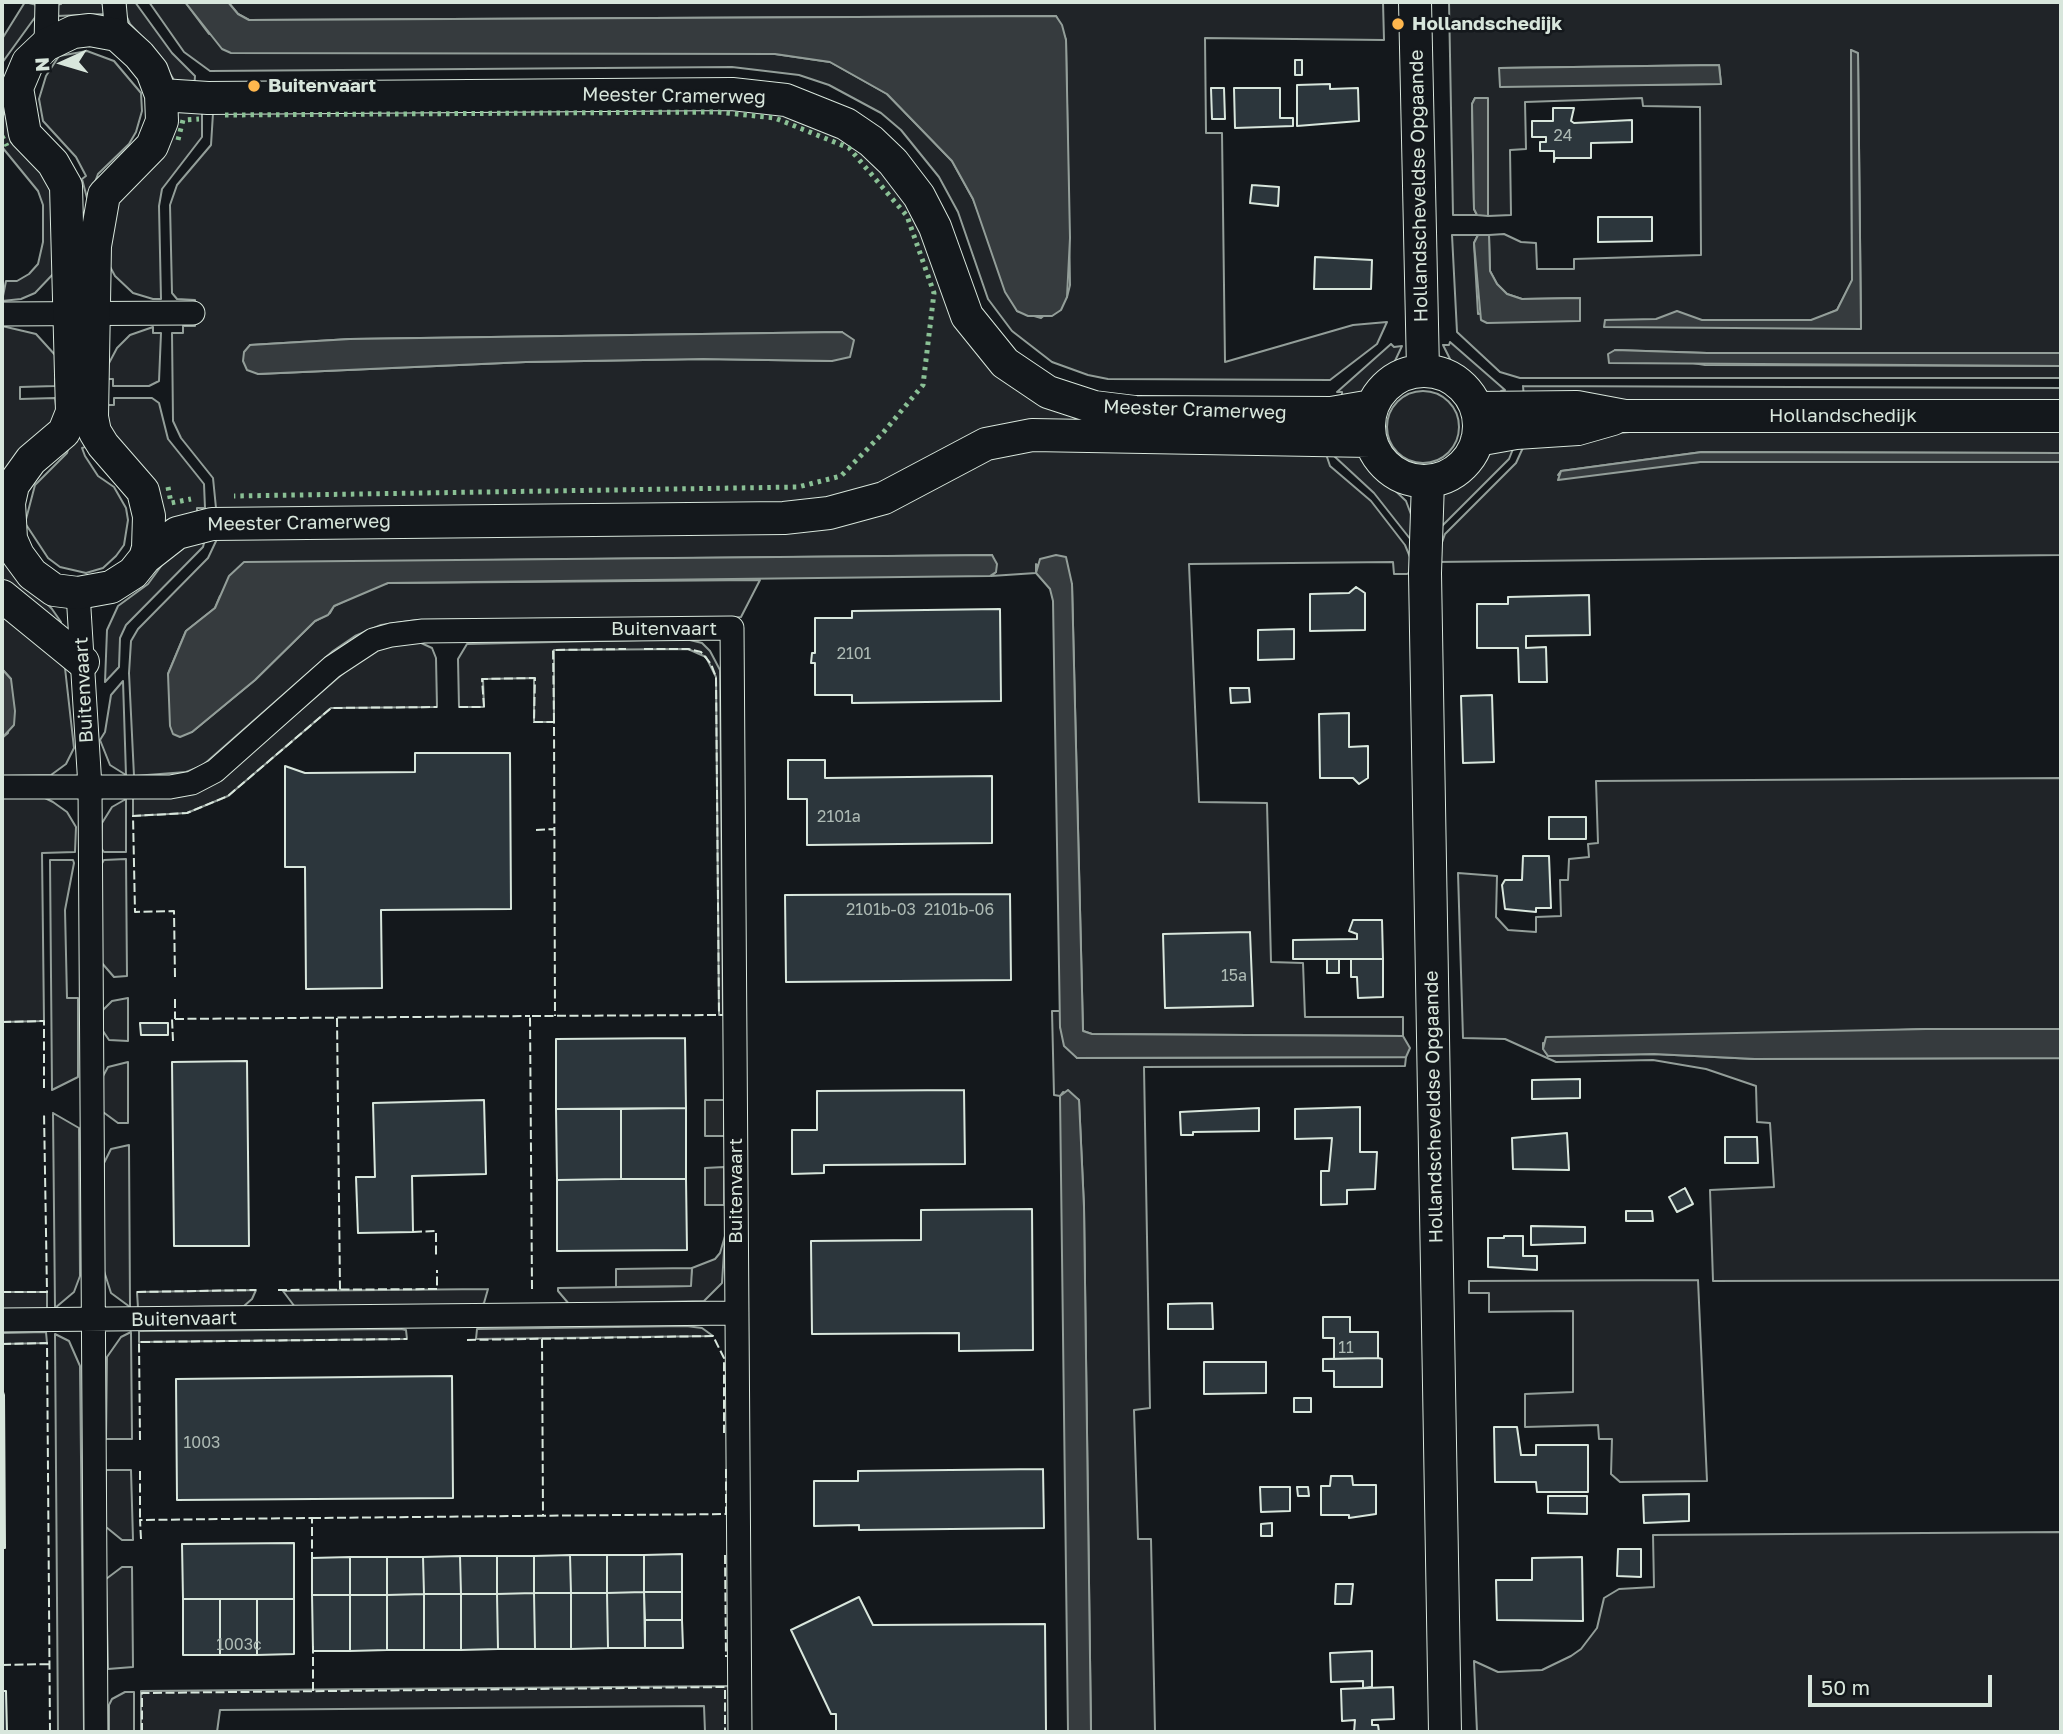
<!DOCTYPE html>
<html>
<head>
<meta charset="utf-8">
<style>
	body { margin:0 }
	#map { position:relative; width:2063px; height:1734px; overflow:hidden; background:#14181c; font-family:"Golos Text",sans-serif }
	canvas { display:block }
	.frame { position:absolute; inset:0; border:4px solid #d8e6dc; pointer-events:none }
	.north { position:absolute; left:28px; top:28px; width:70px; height:70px; -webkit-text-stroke:5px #14181c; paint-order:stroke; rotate:266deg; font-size:19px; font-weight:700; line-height:28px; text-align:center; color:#d8e6dc }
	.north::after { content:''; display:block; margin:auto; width:24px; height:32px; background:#d8e6dc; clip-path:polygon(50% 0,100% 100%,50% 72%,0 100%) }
	.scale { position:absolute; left:1808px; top:1675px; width:184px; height:32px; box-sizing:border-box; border:4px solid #d8e6dc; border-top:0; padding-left:9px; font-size:21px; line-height:24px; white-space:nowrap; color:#d8e6dc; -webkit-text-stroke:5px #14181c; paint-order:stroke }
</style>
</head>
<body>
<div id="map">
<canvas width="2063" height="1734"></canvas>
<div class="frame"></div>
<div class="north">N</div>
<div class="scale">50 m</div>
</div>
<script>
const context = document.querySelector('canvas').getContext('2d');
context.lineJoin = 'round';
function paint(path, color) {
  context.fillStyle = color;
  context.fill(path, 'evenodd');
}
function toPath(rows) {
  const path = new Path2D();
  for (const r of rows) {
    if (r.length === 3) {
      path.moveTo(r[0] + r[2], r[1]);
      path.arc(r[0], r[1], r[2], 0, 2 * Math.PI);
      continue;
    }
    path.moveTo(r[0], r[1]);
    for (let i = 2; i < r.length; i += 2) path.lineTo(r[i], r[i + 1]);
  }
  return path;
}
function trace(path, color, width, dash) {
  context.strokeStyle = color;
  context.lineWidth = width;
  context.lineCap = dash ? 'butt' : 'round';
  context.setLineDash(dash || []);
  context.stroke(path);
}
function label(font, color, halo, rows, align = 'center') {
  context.font = font + ' "Golos Text",sans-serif';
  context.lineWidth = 5;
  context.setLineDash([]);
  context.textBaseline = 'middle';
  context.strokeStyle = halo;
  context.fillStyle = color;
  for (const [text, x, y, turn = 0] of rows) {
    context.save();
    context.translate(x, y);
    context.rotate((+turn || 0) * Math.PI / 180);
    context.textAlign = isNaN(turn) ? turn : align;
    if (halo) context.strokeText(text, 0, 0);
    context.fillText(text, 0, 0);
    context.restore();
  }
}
const green = toPath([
	[25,2,37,5,36,16,2,63,2,39,25,2],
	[61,2,97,2,104,4,104,14,57,16,54,5,61,4,61,2],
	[135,2,172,53,195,76,194,90,174,80,157,53,130,24,121,4,135,2],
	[149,2,185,2,209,34,775,54,830,62,887,94,952,161,973,199,1017,311,1041,318,1067,297,1070,285,1066,40,1056,16,249,20,238,14,228,2,1383,2,1384,40,1205,38,1206,133,1222,133,1225,362,1353,325,1387,322,1377,344,1330,380,1108,379,1088,375,1052,362,1012,331,988,299,958,212,939,177,901,130,881,113,829,85,799,75,732,67,210,71,184,52,149,2],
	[1449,2,2061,2,2061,353,1707,353,1615,350,1705,365,2061,366,2061,378,1520,378,1500,372,1457,332,1452,235,1478,235,1474,243,1478,314,1580,298,1522,299,1507,294,1497,284,1490,271,1489,235,1504,234,1521,242,1536,243,1537,269,1574,269,1574,259,1701,255,1700,107,1643,106,1642,98,1525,102,1526,149,1510,150,1511,215,1488,216,1488,99,1475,98,1472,104,1474,209,1477,215,1453,215,1449,2],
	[1851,50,1858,54,1861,328,1814,320,1837,310,1852,281,1851,50],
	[1719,65,1721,84,1500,86,1500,68,1719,65],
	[87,51,114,61,141,93,142,111,136,132,129,144,98,174,92,190,93,199,87,198,82,179,86,176,76,157,43,121,39,99,46,76,59,56,87,51],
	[759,104,842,132,911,201,949,298,1091,416,1089,426,828,504,224,514,223,508,216,508,213,478,181,438,173,421,172,333,183,333,183,326,195,326,195,300,177,299,172,293,170,205,177,185,211,145,213,113,759,104],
	[842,332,832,361,703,359,526,362,258,374,250,345,350,339,842,332],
	[173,106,194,106,195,113,202,113,202,137,162,189,159,206,161,299,153,299,133,293,115,276,107,261,104,216,173,106],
	[10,112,51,176,55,272,35,293,21,299,2,301,6,281,17,281,29,274,38,264,43,242,43,205,38,191,2,147,2,115,10,112],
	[2,326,36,334,56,356,62,379,55,379,55,386,20,387,20,399,55,398,56,406,62,405,60,419,2,485,2,326],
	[153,327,153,333,161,333,159,381,149,386,113,386,113,379,106,379,108,365,117,348,130,335,153,327],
	[1450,342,1505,390,1501,391,1502,399,1480,391,1453,365,1443,345,1449,345,1450,342],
	[1391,344,1394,347,1402,346,1394,363,1362,394,1342,402,1342,392,1337,392,1391,344],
	[1523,386,2061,388,2061,401,1631,401,1524,398,1523,386],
	[1423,427,36],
	[114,398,152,398,159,403,168,439,204,484,205,508,197,508,197,515,160,533,108,433,106,405,114,405,114,398],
	[76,423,85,447,82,448,85,456,98,476,114,487,126,508,128,520,124,545,116,556,103,568,86,573,60,567,48,558,25,523,35,485,67,453,76,423],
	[2061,428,2061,453,1702,452,1561,471,1558,475,1700,462,2061,462,2061,555,1435,562,1445,534,1516,463,1526,441,1664,429,2061,428],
	[1004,449,1326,454,1330,466,1371,501,1405,545,1415,569,1407,574,1394,574,1393,562,1189,564,1199,802,1267,803,1271,962,1303,963,1305,1017,1403,1017,1403,1036,1092,1034,1083,1031,1072,584,1036,564,1036,573,991,576,996,572,992,555,491,560,220,596,215,608,186,631,168,674,192,732,255,680,315,621,330,613,334,606,376,586,388,583,760,580,741,617,417,620,381,625,355,636,333,651,202,766,186,772,134,776,129,673,131,641,138,629,208,558,217,539,784,526,1004,449],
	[1513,449,1509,459,1434,534,1442,496,1446,492,1489,452,1513,449],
	[1357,454,1406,501,1412,517,1411,540,1374,493,1334,456,1357,454],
	[205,539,203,547,126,625,120,638,119,667,105,682,107,630,118,606,148,584,175,547,205,539],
	[2,554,52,609,61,622,53,626,2,585,2,554],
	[2,606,65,668,74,748,66,764,51,775,2,776,2,738,8,733,11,679,2,669,2,606],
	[686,639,702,643,710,651,720,670,723,1015,719,1015,716,677,706,657,688,649,554,650,554,722,534,722,534,678,483,679,484,707,459,707,458,659,467,644,686,639],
	[419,642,432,648,436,658,437,707,331,708,228,796,187,813,133,816,133,798,219,781,348,669,381,647,419,642],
	[123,681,126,775,110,765,100,740,105,732,111,695,123,681],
	[2061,778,2061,1029,1926,1029,1543,1043,1543,1048,1548,1056,1654,1054,1755,1059,2061,1058,2061,1280,1713,1281,1710,1190,1774,1187,1770,1123,1757,1122,1756,1086,1706,1069,1653,1060,1556,1062,1505,1039,1463,1038,1458,873,1497,876,1496,917,1508,930,1536,932,1536,917,1561,916,1560,880,1568,880,1569,859,1589,857,1588,844,1598,843,1596,781,2061,778],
	[2,798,45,798,53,802,67,812,76,827,75,852,42,853,44,1021,2,1022,2,798],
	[126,799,126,852,104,852,101,848,102,823,112,807,126,799],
	[126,859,127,976,114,977,101,962,101,865,104,860,126,859],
	[50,860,73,860,74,863,65,910,67,998,78,998,78,1077,52,1090,50,860],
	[128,998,128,1041,109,1040,103,1031,103,1010,112,1001,128,998],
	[1052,1011,1060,1011,1060,1027,1077,1058,1406,1057,1405,1066,1144,1067,1150,1408,1134,1410,1138,1539,1151,1539,1155,1732,1091,1732,1084,1207,1079,1100,1063,1092,1060,1096,1054,1095,1052,1011],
	[128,1062,128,1123,118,1123,103,1112,102,1078,108,1067,128,1062],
	[53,1113,79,1128,80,1276,74,1292,55,1308,53,1113],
	[129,1145,130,1307,111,1293,104,1271,104,1163,111,1149,129,1145],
	[725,1236,722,1283,704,1301,569,1304,558,1291,558,1288,690,1286,692,1268,715,1259,720,1253,725,1236],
	[1698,1280,1707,1481,1620,1482,1611,1474,1612,1439,1599,1439,1598,1425,1525,1427,1525,1394,1573,1392,1573,1311,1489,1312,1489,1293,1469,1293,1469,1281,1698,1280],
	[488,1289,484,1303,479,1306,295,1307,283,1291,488,1289],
	[256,1290,252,1299,244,1306,138,1308,137,1292,256,1290],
	[2,1292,47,1292,47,1309,2,1310,2,1292],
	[686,1326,702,1328,713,1336,476,1339,477,1329,686,1326],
	[401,1329,406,1330,407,1339,139,1342,139,1331,401,1329],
	[46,1332,47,1343,2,1344,2,1333,46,1332],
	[131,1332,132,1439,106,1439,107,1357,121,1337,131,1332],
	[55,1334,69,1341,80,1366,84,1732,58,1732,55,1334],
	[106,1470,131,1470,133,1540,122,1540,106,1527,106,1470],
	[2061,1532,2061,1732,1477,1732,1474,1661,1498,1672,1542,1670,1571,1656,1581,1649,1597,1628,1604,1598,1619,1589,1654,1587,1653,1535,2061,1532],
	[122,1567,132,1567,133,1667,108,1669,106,1579,122,1567],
	[729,1686,729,1732,705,1732,704,1706,220,1710,217,1732,141,1732,141,1691,729,1686],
	[125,1692,134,1692,134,1732,109,1732,109,1705,112,1699,125,1692]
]);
paint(green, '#202428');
trace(green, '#939e99', 2);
const parking = toPath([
	[705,1100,724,1100,724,1136,705,1136,705,1100],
	[724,1167,724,1205,705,1205,705,1168,724,1167],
	[692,1268,691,1286,616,1287,616,1269,692,1268]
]);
paint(parking, '#24282b');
trace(parking, '#939e99', 2);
const water = toPath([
	[185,2,228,2,238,14,249,20,1056,16,1062,25,1066,40,1070,238,1067,297,1061,310,1052,316,1028,316,1017,311,1005,292,973,199,952,161,887,94,830,62,775,54,231,53,222,49,185,2],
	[1851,50,1858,53,1861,329,1604,327,1605,320,1656,319,1677,311,1702,320,1811,320,1837,310,1852,280,1851,50],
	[1719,65,1721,84,1500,87,1499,68,1719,65],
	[1475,98,1488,98,1488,216,1477,215,1474,209,1472,104,1475,98],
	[1478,235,1489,235,1490,271,1497,284,1507,294,1522,299,1580,298,1580,321,1487,323,1481,320,1474,243,1478,235],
	[842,332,854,340,850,357,832,361,703,359,526,362,258,374,247,370,243,361,244,352,250,345,350,339,842,332],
	[1615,350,1707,353,2061,353,2061,366,1609,363,1608,354,1615,350],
	[1702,452,2061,453,2061,462,1700,462,1558,480,1561,471,1702,452],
	[992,555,997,564,996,572,990,576,388,583,334,606,328,615,315,621,255,680,192,732,180,737,173,734,170,726,168,674,186,631,215,608,229,576,244,562,992,555],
	[1056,555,1066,557,1072,584,1083,1031,1092,1034,1403,1036,1410,1048,1406,1057,1077,1058,1064,1046,1060,1027,1053,601,1050,589,1036,573,1040,559,1056,555],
	[2,669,11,679,15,711,14,725,2,738,2,669],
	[1926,1029,2061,1029,2061,1058,1755,1059,1654,1054,1548,1056,1543,1049,1546,1037,1926,1029],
	[1068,1090,1079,1100,1084,1207,1091,1732,1068,1732,1060,1096,1068,1090]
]);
paint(water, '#363b3e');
trace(water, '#939e99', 2);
const building = toPath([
	[1295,60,1302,60,1302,75,1295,75,1295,60],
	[1330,84,1330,89,1358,88,1359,121,1297,126,1297,85,1330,84],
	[1211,88,1224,88,1225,119,1212,119,1211,88],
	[1234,88,1280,88,1280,118,1293,118,1293,126,1235,128,1234,88],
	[1553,108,1574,108,1571,121,1574,123,1632,120,1632,142,1591,143,1591,158,1555,158,1554,162,1554,151,1540,151,1540,142,1546,142,1546,137,1532,137,1532,121,1553,121,1553,108],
	[1252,185,1279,187,1278,206,1250,203,1252,185],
	[1598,217,1652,217,1652,241,1598,242,1598,217],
	[1315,257,1372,260,1371,289,1314,289,1315,257],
	[1356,587,1365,593,1365,630,1310,631,1310,594,1349,593,1356,587],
	[1589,595,1590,635,1526,636,1526,648,1546,647,1547,682,1519,682,1518,648,1477,648,1477,604,1508,604,1508,597,1589,595],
	[1000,609,1001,701,852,703,852,695,815,695,815,663,811,663,812,653,815,653,815,618,852,618,852,611,1000,609],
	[1294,629,1294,659,1258,660,1258,630,1294,629],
	[1230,688,1249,688,1250,702,1231,703,1230,688],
	[1492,695,1494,762,1463,763,1461,696,1492,695],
	[1349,713,1349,747,1368,746,1368,778,1359,784,1353,778,1320,778,1319,714,1349,713],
	[415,753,510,753,511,909,381,910,382,988,306,989,305,867,285,867,285,766,305,773,415,772,415,753],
	[788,760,825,760,825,778,992,776,992,843,807,845,807,799,788,799,788,760],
	[1549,817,1586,817,1586,839,1549,839,1549,817],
	[1523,856,1549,856,1551,908,1536,908,1536,912,1505,909,1502,885,1505,880,1522,880,1523,856],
	[1010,894,1011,980,786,982,785,895,1010,894],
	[1353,920,1382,920,1383,959,1293,959,1293,940,1357,939,1357,934,1349,931,1353,920],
	[1250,932,1253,1006,1165,1008,1163,934,1250,932],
	[1327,959,1339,959,1339,973,1327,973,1327,959],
	[1351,959,1383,959,1383,997,1358,998,1357,977,1351,977,1351,959],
	[140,1023,168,1023,168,1035,141,1035,140,1023],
	[685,1038,686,1108,556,1109,556,1039,685,1038],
	[247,1061,249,1246,174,1246,172,1062,247,1061],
	[1580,1079,1580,1098,1532,1099,1532,1080,1580,1079],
	[964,1090,965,1164,824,1165,824,1173,792,1174,792,1130,817,1130,817,1091,964,1090],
	[484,1100,486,1174,412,1176,413,1232,358,1233,356,1177,375,1177,373,1103,484,1100],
	[1360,1107,1360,1152,1377,1152,1375,1189,1347,1190,1347,1204,1321,1205,1321,1171,1329,1171,1332,1138,1295,1139,1295,1109,1360,1107],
	[686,1108,686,1179,621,1179,621,1109,686,1108],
	[1259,1108,1259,1131,1193,1132,1193,1135,1181,1135,1180,1112,1259,1108],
	[556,1109,621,1109,621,1179,557,1180,556,1109],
	[1567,1133,1569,1170,1513,1169,1512,1138,1567,1133],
	[1725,1137,1757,1137,1758,1163,1725,1163,1725,1137],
	[621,1179,686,1179,687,1250,557,1251,557,1180,621,1179],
	[1685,1188,1693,1204,1677,1212,1669,1197,1685,1188],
	[1032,1209,1033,1350,959,1351,959,1333,812,1334,811,1241,921,1240,921,1210,1032,1209],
	[1626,1211,1652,1211,1653,1221,1626,1221,1626,1211],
	[1531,1226,1585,1227,1585,1243,1531,1245,1531,1226],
	[1504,1236,1523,1236,1523,1256,1537,1256,1537,1270,1488,1267,1488,1238,1504,1238,1504,1236],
	[1212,1303,1213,1329,1168,1329,1168,1304,1212,1303],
	[1323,1317,1350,1317,1350,1332,1378,1332,1378,1358,1334,1359,1334,1338,1323,1338,1323,1317],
	[1378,1358,1382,1359,1382,1387,1334,1387,1334,1371,1323,1371,1323,1359,1378,1358],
	[1204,1362,1266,1362,1266,1393,1204,1394,1204,1362],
	[452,1376,453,1498,177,1500,176,1379,452,1376],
	[2,1389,4,1395,5,1548,2,1548,2,1389],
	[1294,1398,1311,1398,1311,1412,1294,1412,1294,1398],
	[1494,1427,1517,1427,1521,1455,1536,1455,1536,1445,1588,1445,1588,1492,1537,1492,1536,1482,1495,1482,1494,1427],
	[1043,1469,1044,1528,859,1530,859,1525,814,1526,814,1481,858,1481,858,1471,1043,1469],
	[1331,1476,1352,1476,1353,1485,1376,1485,1376,1514,1349,1518,1349,1515,1321,1515,1321,1486,1330,1486,1331,1476],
	[1260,1487,1290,1487,1290,1511,1261,1512,1260,1487],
	[1297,1487,1308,1487,1309,1496,1298,1496,1297,1487],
	[1689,1494,1689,1521,1644,1523,1643,1495,1689,1494],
	[1548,1496,1587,1496,1587,1514,1548,1513,1548,1496],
	[1272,1523,1272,1536,1261,1536,1261,1524,1272,1523],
	[294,1543,294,1599,183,1599,182,1544,294,1543],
	[1618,1549,1641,1549,1641,1577,1617,1576,1618,1549],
	[682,1554,682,1592,644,1592,644,1555,682,1554],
	[570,1555,607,1555,607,1593,571,1593,570,1555],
	[570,1555,571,1593,534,1593,534,1556,570,1555],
	[607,1555,644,1555,644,1592,607,1593,607,1555],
	[460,1556,497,1556,497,1594,461,1594,460,1556],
	[460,1556,461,1594,424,1594,423,1557,460,1556],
	[497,1556,534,1556,534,1593,497,1594,497,1556],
	[350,1557,350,1595,312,1595,312,1558,350,1557],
	[350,1557,387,1557,387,1595,350,1595,350,1557],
	[387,1557,423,1557,424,1594,387,1595,387,1557],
	[1582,1557,1583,1621,1497,1620,1496,1580,1532,1580,1532,1558,1582,1557],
	[1336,1584,1353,1584,1351,1604,1335,1604,1336,1584],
	[644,1592,682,1592,682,1620,645,1620,644,1592],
	[644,1592,645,1648,608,1648,607,1593,644,1592],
	[534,1593,571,1593,571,1649,535,1649,534,1593],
	[534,1593,535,1649,498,1649,497,1594,534,1593],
	[571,1593,607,1593,608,1648,571,1649,571,1593],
	[424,1594,424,1650,387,1650,387,1595,424,1594],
	[424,1594,461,1594,461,1650,424,1650,424,1594],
	[461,1594,497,1594,498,1649,461,1650,461,1594],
	[312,1595,350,1595,350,1651,313,1651,312,1595],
	[350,1595,387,1595,387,1650,350,1651,350,1595],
	[859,1597,873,1625,1045,1624,1046,1732,836,1732,836,1714,831,1714,791,1630,859,1597],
	[183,1599,220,1599,220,1655,183,1655,183,1599],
	[220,1599,257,1599,257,1655,220,1655,220,1599],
	[257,1599,294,1599,294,1654,257,1655,257,1599],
	[645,1620,682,1620,683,1648,645,1648,645,1620],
	[1372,1651,1372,1687,1363,1688,1363,1681,1331,1682,1330,1653,1372,1651],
	[1393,1687,1394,1719,1372,1720,1372,1725,1378,1725,1379,1732,1354,1732,1355,1720,1342,1721,1341,1689,1393,1687],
	[2,1691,6,1691,7,1732,2,1732,2,1691]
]);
paint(building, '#2c363c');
trace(building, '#d8e6dc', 2);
const street = toPath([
	[114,2,117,35],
	[46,45,47,2],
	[2,314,193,313],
	[78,593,90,787,96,1732],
	[2,787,170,787,192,783,215,771,332,667,373,640,391,635,423,631,732,628,740,1732],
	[2,1320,737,1313]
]);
const secondary = toPath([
	[1415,2,1423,370],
	[90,30,117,35,139,55,152,71,161,95,162,121,152,146,104,195,95,246,92,417,95,432,103,445,143,491,149,516,148,548,145,558,133,573,111,587,78,593,54,590,32,574,18,555,11,539,9,503,13,485,31,460,64,432,72,412,66,186,53,163,25,134,17,88,28,62,46,45,73,32,90,30],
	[161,95,208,98,732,94,786,100,846,124,871,141,893,162,919,196,935,227,967,316,1005,363,1048,392,1094,407,1135,412,1331,413,1372,406],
	[1424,426,55],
	[1476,408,1577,407,1625,416,2061,416],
	[1477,440,1516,433,1578,429,1613,419],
	[1428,481,1425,573,1445,1732],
	[145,558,177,533,212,524,784,518,829,513,884,498,986,444,1032,435,1370,441],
	[2,596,83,662]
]);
trace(street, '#d8e6dc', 25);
trace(secondary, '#d8e6dc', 34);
trace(street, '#14181c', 23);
trace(secondary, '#14181c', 32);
trace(toPath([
	[225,115,717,112,775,118,849,148,907,216,934,293,923,385,882,434,841,476,798,487,234,496],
	[2,136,7,146],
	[178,140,183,120,199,119],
	[168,487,171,503,191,499]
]), '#8ac095', 5, [3.5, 5]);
trace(toPath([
	[644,649,688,649,701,652,711,664,716,677,719,1015],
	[459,707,484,707,482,679,535,678,534,722,554,722,555,1016],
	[554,722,553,650,626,649],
	[536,830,554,829],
	[175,977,174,911,135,912,133,816,187,813,228,796,331,708,437,707],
	[175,999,175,1019],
	[337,1018,340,1290],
	[2,1022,44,1021,44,1091],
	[173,1041,172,1019,530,1016],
	[413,1232,436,1231,436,1255],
	[532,1289,530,1016,723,1015],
	[278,1290,437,1289,437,1270],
	[2,1292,47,1292,44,1112],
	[137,1292,256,1290],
	[542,1339,543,1516],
	[467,1340,713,1336,724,1358,724,1433],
	[2,1344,47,1343,50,1732],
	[140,1440,139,1342,407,1339],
	[140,1471,140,1520],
	[312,1518,726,1514,726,1466],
	[141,1539,140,1520,312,1518,312,1562],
	[725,1555,726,1657],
	[2,1665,49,1664],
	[313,1691,313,1646],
	[142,1732,142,1693,725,1687,725,1732]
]), '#d8e6dc', 2, [9, 3.5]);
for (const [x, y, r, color] of [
	[1398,24,7,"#ffb74d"],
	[254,86,7,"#ffb74d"]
]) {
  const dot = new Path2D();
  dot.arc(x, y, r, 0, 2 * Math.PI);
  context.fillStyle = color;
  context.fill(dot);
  trace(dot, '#14181c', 2.5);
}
label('16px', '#adbab4', null, [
	["24",1563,136],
	["2101",854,654],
	["2101a",839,817],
	["2101b-03",881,910],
	["2101b-06",959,910],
	["15a",1234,976],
	["11",1346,1348],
	["1003",202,1443],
	["1003c",239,1645]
]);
label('bold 19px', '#d8e6dc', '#14181c', [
	["Hollandschedijk",1412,24],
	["Buitenvaart",268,86]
], 'left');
label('19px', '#d8e6dc', '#14181c', [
	["Meester Cramerweg",674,96,1],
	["Hollandscheveldse Opgaande",1419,186,-91],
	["Meester Cramerweg",1195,410,2],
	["Hollandschedijk",1843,416],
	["Meester Cramerweg",299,523,-1],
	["Buitenvaart",664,629],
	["Buitenvaart",84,690,-93],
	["Hollandscheveldse Opgaande",1434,1107,-91],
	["Buitenvaart",736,1191,-90],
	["Buitenvaart",184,1319,-1]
]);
</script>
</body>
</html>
